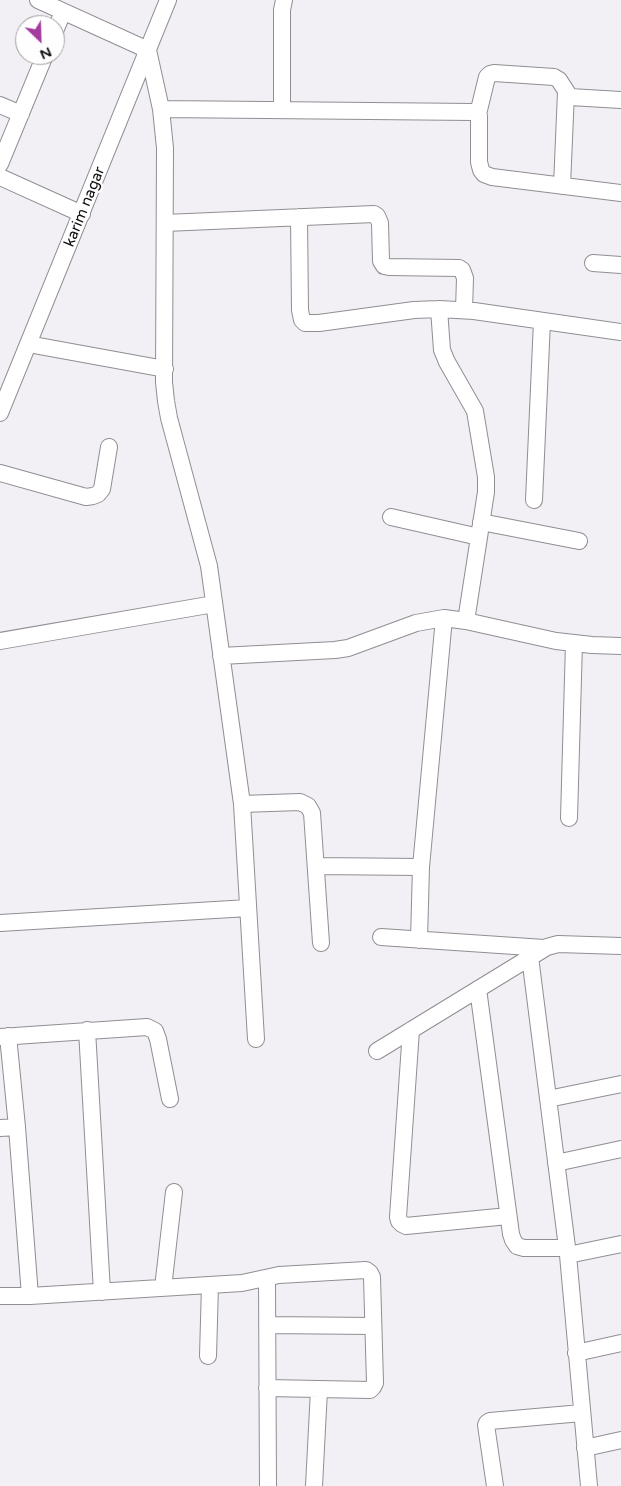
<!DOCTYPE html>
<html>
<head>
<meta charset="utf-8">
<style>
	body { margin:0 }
	#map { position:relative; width:621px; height:1486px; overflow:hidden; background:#f2eff5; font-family:"Varela Round",sans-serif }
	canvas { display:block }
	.north { position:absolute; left:15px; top:15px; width:50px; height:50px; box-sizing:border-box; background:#fefeff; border:1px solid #9e9e9f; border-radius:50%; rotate:156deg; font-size:14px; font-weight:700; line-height:20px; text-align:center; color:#0e0d0f }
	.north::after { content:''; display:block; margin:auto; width:18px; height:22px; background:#a43c9f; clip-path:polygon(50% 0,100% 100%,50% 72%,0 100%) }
</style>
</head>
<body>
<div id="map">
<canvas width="621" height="1486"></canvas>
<div class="north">N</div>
</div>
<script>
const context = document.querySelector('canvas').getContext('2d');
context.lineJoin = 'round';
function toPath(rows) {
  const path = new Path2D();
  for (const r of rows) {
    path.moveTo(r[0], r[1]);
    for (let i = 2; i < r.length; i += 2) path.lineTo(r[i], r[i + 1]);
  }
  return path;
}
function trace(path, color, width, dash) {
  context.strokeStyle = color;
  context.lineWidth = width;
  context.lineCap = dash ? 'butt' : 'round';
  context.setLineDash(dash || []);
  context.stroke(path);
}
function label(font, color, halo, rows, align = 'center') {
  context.font = font + ' "Varela Round",sans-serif';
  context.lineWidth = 4.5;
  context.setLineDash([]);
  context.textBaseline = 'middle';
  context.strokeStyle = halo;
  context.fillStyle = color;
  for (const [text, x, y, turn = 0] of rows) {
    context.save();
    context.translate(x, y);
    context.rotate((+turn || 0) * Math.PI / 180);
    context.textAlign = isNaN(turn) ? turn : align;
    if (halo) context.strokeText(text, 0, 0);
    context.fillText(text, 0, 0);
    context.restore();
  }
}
const minor = toPath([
	[38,0,148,50,161,109,165,148,164,382,166,401,169,418,209,566,242,804,256,1039],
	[55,31,63,12],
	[0,105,21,114],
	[161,109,474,112,476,112,479,116,479,162,481,170,484,174,492,177,621,193],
	[282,110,282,10,284,0],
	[478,114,487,77,490,74,494,73,554,77,559,80,570,97,621,100],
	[0,164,45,55],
	[0,177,82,214],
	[562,186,566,92],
	[299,217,300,310,302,320,305,323,319,323,414,310,439,309,474,311,621,332],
	[165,223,374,214,377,216,380,223,381,261,384,266,389,267,459,268,462,270,465,278,464,310],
	[593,263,621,265],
	[439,309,442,350,447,362,475,411,486,477,486,492,466,621],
	[28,344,165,369],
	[0,413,168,0],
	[0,473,86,497,93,496,98,494,102,489,109,447],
	[534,500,542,321],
	[391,517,479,537],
	[481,522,579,541],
	[0,641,214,604],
	[221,656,335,650,348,648,416,623,444,618,466,621,556,641,592,645,621,646],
	[242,804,300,802,308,806,312,813,321,943],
	[569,818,574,643],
	[316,866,421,867],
	[0,923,248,908],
	[381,937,544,948],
	[419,940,421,867,444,618],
	[530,957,568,1255,589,1486],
	[478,989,511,1234,513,1240,517,1246,524,1248,567,1248],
	[87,1030,102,1292],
	[411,1030,398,1217,399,1221,402,1224,406,1226,508,1216],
	[8,1036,17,1127,30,1296],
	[0,1037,147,1027,155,1031,158,1039,170,1099],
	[377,1051,547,947,558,944,621,946],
	[548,1099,621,1084],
	[0,1128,17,1127],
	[556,1163,621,1149],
	[568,1255,621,1244],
	[267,1278,268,1486],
	[163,1288,174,1192],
	[0,1296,30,1296,242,1283,279,1275,366,1270,370,1273,372,1277,375,1383,373,1387,370,1390,267,1388],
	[267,1325,373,1326],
	[576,1353,621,1343],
	[208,1356,210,1285],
	[585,1448,621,1440],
	[314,1486,319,1390],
	[495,1486,486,1425,487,1423,490,1421,582,1413]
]);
trace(minor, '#918e93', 18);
trace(minor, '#fff', 16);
label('15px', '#0e0d0f', '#fefeff', [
	["karim nagar",85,207,-68]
]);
</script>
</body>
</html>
